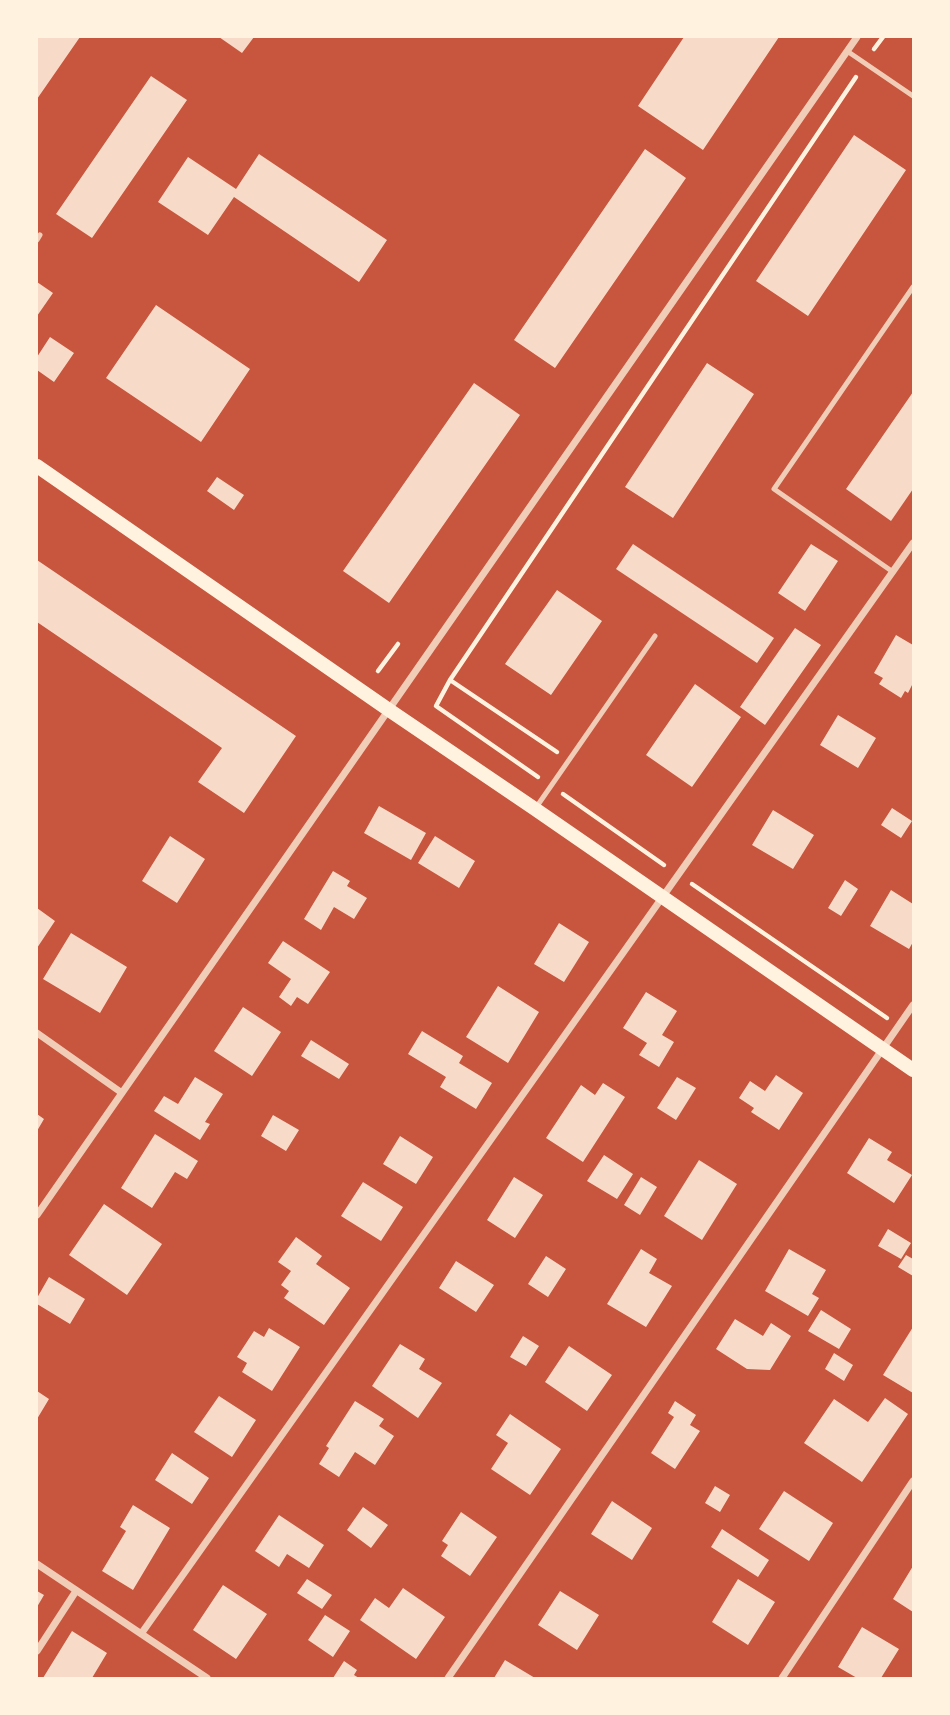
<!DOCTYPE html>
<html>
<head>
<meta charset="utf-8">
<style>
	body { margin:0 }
	#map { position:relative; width:950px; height:1715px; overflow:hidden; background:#c8553d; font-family:"Fira Sans",sans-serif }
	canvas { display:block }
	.frame { position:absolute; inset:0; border:38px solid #fff3e0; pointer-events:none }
</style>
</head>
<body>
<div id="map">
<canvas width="950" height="1715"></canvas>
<div class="frame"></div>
</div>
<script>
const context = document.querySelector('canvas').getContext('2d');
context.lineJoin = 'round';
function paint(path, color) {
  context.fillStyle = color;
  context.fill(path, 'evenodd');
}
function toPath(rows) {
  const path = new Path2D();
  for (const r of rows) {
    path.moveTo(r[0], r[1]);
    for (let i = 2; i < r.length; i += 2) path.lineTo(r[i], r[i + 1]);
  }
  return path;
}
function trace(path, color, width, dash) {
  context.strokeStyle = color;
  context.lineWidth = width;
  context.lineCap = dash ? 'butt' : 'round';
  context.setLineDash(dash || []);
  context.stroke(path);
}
paint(toPath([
	[37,37,80,37,37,99],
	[219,37,254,37,242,53],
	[684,37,779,37,703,150,638,106],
	[151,76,187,100,92,238,56,214],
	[854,135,906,170,808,316,756,281],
	[645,149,686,178,555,368,514,340],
	[259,154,387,240,359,282,234,197,208,235,158,202,188,157,236,189],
	[37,282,53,293,37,316],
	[156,305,250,369,201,442,106,378],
	[50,337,74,353,54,382,37,370,37,357],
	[707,363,754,394,673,518,625,487],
	[474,383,520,415,389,603,343,571],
	[913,392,913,489,891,521,846,489],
	[217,477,244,495,234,510,207,491],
	[633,544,774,638,757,663,616,569],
	[811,544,838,561,805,611,778,593],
	[37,560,296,736,244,813,198,782,222,748,37,622],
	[557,590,602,621,551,695,505,664],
	[795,628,821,645,765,725,740,707],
	[896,635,913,645,913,683,908,693,905,691,901,698,879,684,883,678,874,673],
	[695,684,741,717,692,787,646,755],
	[838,715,876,738,858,768,820,745],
	[379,806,426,833,411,860,364,833],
	[892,808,912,821,901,838,881,825],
	[773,810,814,835,793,869,752,845],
	[170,836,205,859,177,903,142,881],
	[435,836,475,861,459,888,418,863],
	[333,871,350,881,347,886,367,898,354,919,334,907,321,930,304,919],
	[845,880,858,889,841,916,828,908],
	[891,890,913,904,913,942,909,949,870,926],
	[37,908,55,921,37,948],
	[559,923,589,942,564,982,534,964],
	[71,933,127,967,100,1013,43,979],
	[283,941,330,972,308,1004,297,997,291,1006,279,997,291,979,268,963],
	[498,986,539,1012,508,1063,466,1037],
	[646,992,677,1011,662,1035,674,1042,659,1067,639,1055,647,1043,623,1028],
	[243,1007,281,1032,252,1076,214,1051],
	[422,1031,463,1056,459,1063,492,1083,476,1109,440,1087,446,1077,408,1054],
	[311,1040,349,1064,339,1079,301,1056],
	[776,1075,803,1093,779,1130,751,1112,754,1108,739,1098,750,1081,765,1091],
	[195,1077,223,1094,205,1122,210,1124,200,1140,154,1111,164,1096,178,1104],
	[677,1077,696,1088,676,1120,657,1108],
	[603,1083,625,1097,583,1162,546,1138,581,1085,595,1095],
	[37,1114,44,1119,37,1131],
	[273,1115,299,1130,286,1151,261,1136],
	[155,1134,198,1161,187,1179,175,1172,152,1208,121,1188],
	[400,1136,433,1157,416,1184,383,1164],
	[869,1138,892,1152,887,1160,912,1175,894,1203,847,1173],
	[604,1155,633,1174,617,1199,587,1181],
	[699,1160,737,1184,702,1240,664,1216],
	[514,1177,543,1195,515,1238,487,1220],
	[641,1177,657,1187,640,1215,624,1205],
	[363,1182,403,1207,381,1241,341,1216],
	[104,1204,162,1244,127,1295,69,1255],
	[888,1229,911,1243,901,1259,878,1246],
	[296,1237,322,1256,316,1264,350,1288,324,1325,284,1298,289,1291,281,1285,291,1271,278,1262],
	[641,1249,657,1259,649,1273,672,1286,646,1327,607,1304],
	[789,1249,826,1270,812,1294,819,1298,808,1316,765,1291],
	[906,1255,913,1259,913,1276,898,1267],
	[546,1256,566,1269,548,1297,528,1284],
	[456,1261,494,1285,476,1312,439,1288],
	[49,1277,85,1299,70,1324,37,1304,37,1298],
	[821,1310,851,1329,839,1349,808,1331],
	[735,1319,763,1336,771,1323,791,1336,770,1370,747,1369,716,1349],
	[913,1327,913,1393,883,1375],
	[269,1328,300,1347,272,1391,242,1372,247,1363,237,1357,254,1331,264,1337],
	[523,1336,539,1346,526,1366,510,1357],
	[400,1344,425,1359,419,1369,442,1383,418,1418,372,1386],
	[569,1346,612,1375,587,1411,545,1382],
	[834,1353,853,1365,844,1381,825,1369],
	[37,1391,49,1399,37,1419],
	[219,1396,256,1420,232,1457,194,1432],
	[885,1398,908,1414,862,1482,804,1443,834,1399,868,1422],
	[355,1401,384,1419,379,1426,394,1436,375,1465,355,1452,339,1477,319,1464,329,1448,326,1446],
	[675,1401,696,1415,690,1425,700,1431,675,1469,651,1453,674,1417,668,1413],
	[510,1414,561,1449,530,1495,491,1469,508,1443,496,1435],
	[172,1453,209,1478,192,1504,155,1480],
	[715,1486,730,1495,720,1512,705,1503],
	[784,1491,833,1523,809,1561,759,1529],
	[612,1501,652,1528,632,1560,591,1534],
	[133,1505,170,1528,133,1590,102,1571,126,1531,120,1527],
	[363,1507,388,1525,371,1548,347,1530],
	[461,1512,497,1537,470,1576,441,1556,448,1545,442,1541],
	[279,1515,324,1545,309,1568,287,1554,279,1567,255,1551],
	[722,1529,769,1560,758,1577,711,1547],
	[913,1566,913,1612,893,1599],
	[307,1579,332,1595,322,1609,297,1593],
	[738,1579,775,1602,748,1645,712,1622],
	[223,1585,267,1614,236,1659,193,1630],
	[403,1588,445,1617,416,1659,360,1620,375,1598,389,1608],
	[37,1591,44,1595,37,1607],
	[560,1591,599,1615,577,1650,538,1625],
	[325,1615,350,1631,333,1657,308,1640],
	[862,1627,899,1649,881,1678,857,1678,838,1667],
	[72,1631,107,1653,92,1678,43,1678],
	[505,1660,535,1678,494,1678],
	[344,1661,357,1670,354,1675,359,1678,333,1678]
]), '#f7dbc8');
trace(toPath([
	[874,49,883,37],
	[378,671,398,644],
	[450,680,557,752],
	[538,777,436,706,450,680,856,77],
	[563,794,664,865],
	[692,884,887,1018]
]), '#fff3e0', 4.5);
trace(toPath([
	[847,51,913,96],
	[37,240,40,235],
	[893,572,774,489,913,287],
	[535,809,655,636]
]), '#f1ccb7', 5);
trace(toPath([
	[37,1033,122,1093],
	[37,1215,857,37],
	[37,1564,207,1678],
	[141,1634,913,543],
	[37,1651,76,1591],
	[448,1678,913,1005],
	[782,1678,913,1481]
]), '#f1ccb7', 7);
trace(toPath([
	[37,466,389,710,535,809,913,1070]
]), '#fff3e0', 14);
</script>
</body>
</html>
